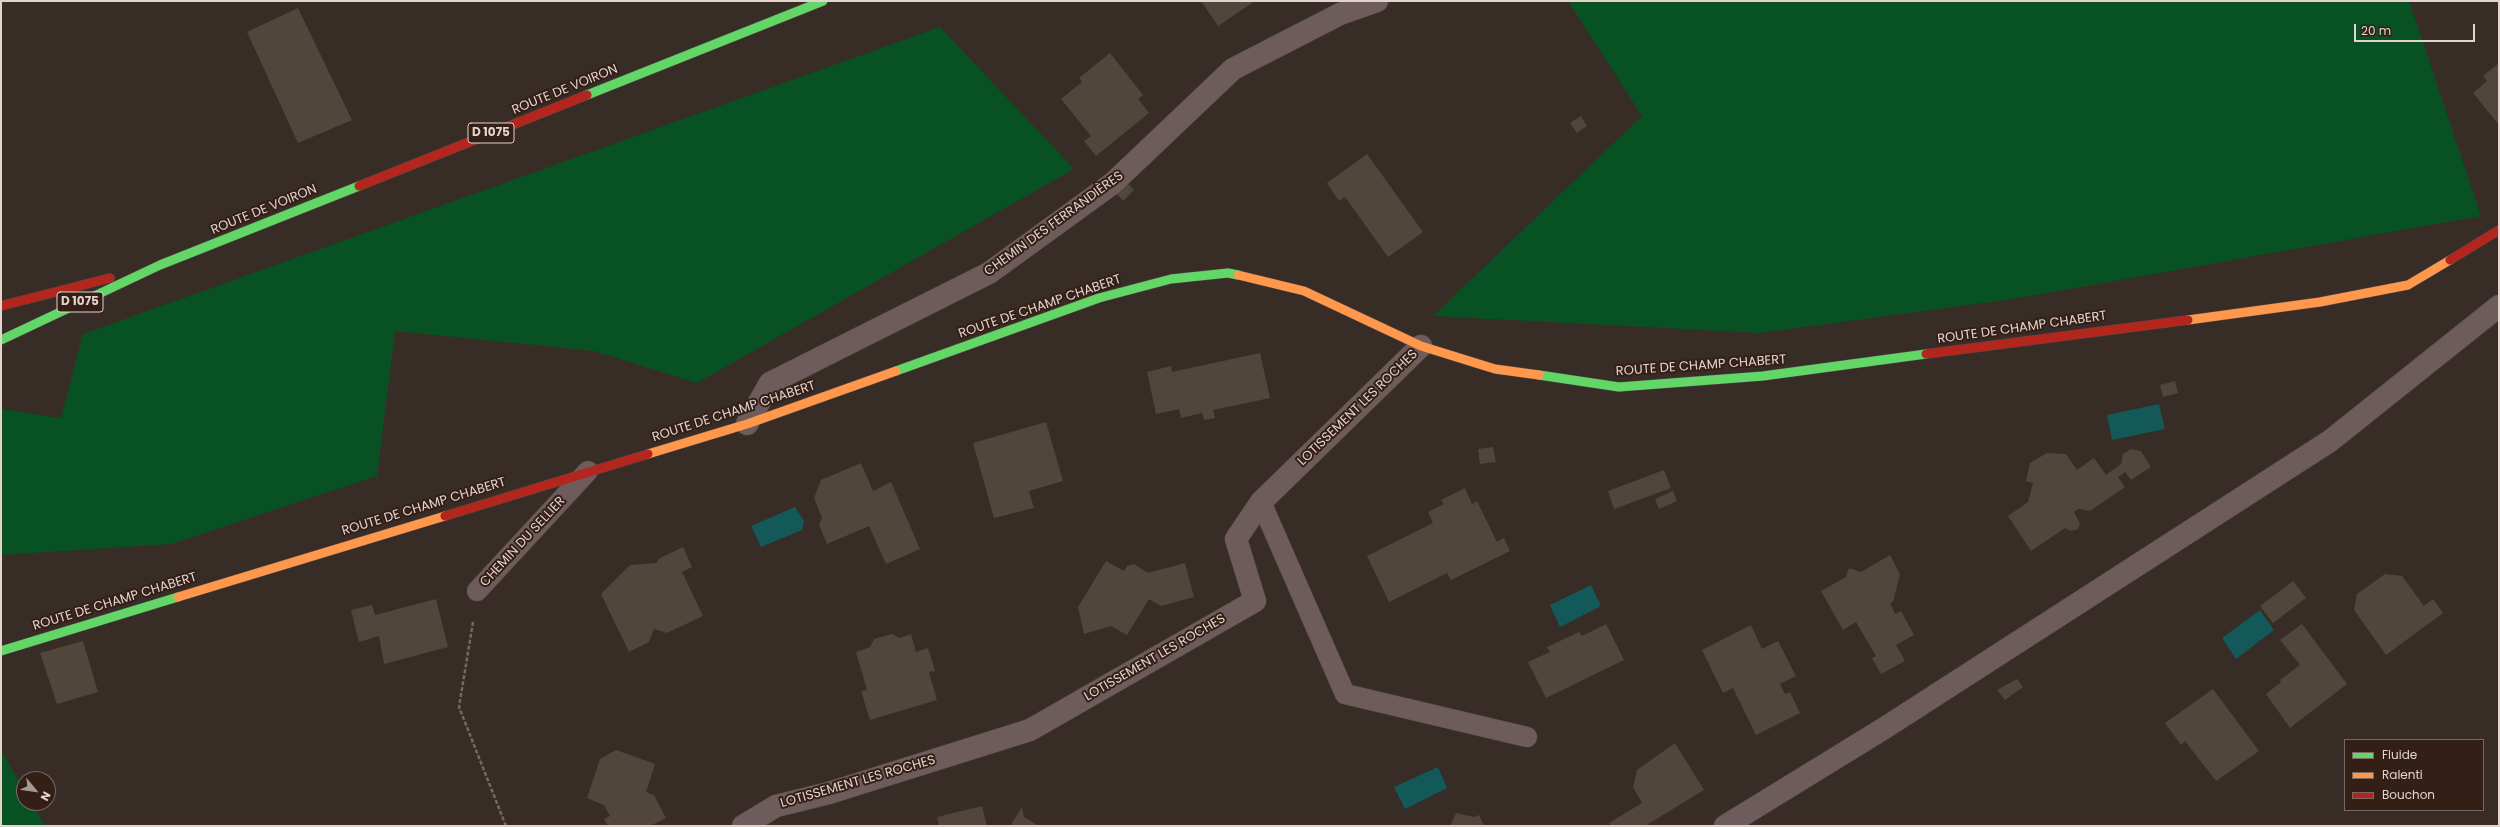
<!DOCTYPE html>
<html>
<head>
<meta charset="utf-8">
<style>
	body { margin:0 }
	#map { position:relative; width:2500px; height:827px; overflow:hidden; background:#382c27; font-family:Poppins,sans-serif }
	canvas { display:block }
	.frame { position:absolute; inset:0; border:2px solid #e2d3cd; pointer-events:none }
	.legend { position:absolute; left:2344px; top:739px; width:140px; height:72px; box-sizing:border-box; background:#341f17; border:1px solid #7a6760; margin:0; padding:5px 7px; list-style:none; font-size:12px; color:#e2d3cd }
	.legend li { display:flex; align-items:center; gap:8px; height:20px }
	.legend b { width:20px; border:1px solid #7a6760 }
	.north { position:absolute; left:16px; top:771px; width:40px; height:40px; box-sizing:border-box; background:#341f17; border:1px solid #7a6760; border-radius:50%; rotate:119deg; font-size:11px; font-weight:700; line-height:16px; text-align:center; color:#e2d3cd }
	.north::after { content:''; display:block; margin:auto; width:14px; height:18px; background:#a69993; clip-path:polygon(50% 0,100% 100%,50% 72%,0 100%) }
	.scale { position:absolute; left:2354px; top:24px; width:121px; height:18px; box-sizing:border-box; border:2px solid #e2d3cd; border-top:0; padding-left:5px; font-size:12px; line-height:14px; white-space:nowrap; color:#e2d3cd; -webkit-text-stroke:3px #341f17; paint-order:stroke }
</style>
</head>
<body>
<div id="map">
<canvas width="2500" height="827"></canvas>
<div class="frame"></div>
<ul class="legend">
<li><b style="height:5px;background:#63d668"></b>Fluide</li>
<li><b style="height:5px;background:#ff974d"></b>Ralenti</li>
<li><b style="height:5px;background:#b3261e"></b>Bouchon</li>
</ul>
<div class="north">N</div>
<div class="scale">20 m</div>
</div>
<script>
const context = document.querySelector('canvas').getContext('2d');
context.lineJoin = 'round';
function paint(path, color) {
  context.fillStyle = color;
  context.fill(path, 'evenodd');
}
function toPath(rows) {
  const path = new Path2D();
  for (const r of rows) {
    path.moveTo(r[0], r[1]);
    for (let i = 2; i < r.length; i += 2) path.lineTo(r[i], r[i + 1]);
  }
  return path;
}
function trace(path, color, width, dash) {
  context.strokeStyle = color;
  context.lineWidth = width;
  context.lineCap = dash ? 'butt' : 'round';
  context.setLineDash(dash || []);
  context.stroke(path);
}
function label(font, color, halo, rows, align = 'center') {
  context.font = font + ' Poppins,sans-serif';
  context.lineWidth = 4;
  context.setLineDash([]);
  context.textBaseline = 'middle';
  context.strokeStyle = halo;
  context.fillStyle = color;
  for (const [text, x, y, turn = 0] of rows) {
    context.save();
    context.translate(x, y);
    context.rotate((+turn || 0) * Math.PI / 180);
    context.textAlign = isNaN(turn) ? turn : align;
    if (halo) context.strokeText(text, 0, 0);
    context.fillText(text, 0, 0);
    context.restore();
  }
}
paint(toPath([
	[1568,1,2409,1,2481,216,2013,299,1760,333,1433,316,1642,116],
	[940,27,1074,169,697,383,594,351,395,331,377,476,171,544,1,555,1,409,61,418,83,334],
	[1,750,24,790,24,803,32,803,45,826,1,826]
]), '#085123');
paint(toPath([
	[2159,404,2165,429,2112,440,2107,415],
	[795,507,804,521,802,530,761,547,751,526],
	[1591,585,1601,606,1560,627,1550,605],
	[2260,610,2274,630,2236,659,2222,638],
	[1438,767,1447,788,1405,809,1394,787]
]), '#13595a');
paint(toPath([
	[1201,1,1255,1,1218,26],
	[298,8,352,120,298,143,247,32],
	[1110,53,1143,95,1138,99,1149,113,1096,156,1084,141,1091,136,1061,99,1082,82,1079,78],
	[2499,63,2499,125,2473,93,2487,81,2483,76],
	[1581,116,1587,126,1577,133,1570,123],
	[1367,154,1423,232,1388,257,1345,197,1339,201,1327,183],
	[1128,183,1134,190,1123,201,1116,193],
	[1260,353,1270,398,1213,410,1215,418,1204,420,1202,413,1181,418,1179,409,1156,414,1147,372,1171,366,1172,372],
	[2175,381,2178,393,2163,397,2160,385],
	[1046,422,1063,481,1029,491,1034,508,994,518,973,443],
	[1493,447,1496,462,1480,464,1478,449],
	[2131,449,2141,451,2151,467,2131,480,2125,472,2118,477,2125,487,2090,511,2078,509,2074,512,2080,524,2078,529,2070,531,2065,528,2031,551,2008,516,2028,502,2033,483,2026,481,2030,463,2047,453,2066,454,2077,470,2094,458,2106,475,2121,464,2123,454],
	[861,463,873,491,891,482,920,549,886,564,869,526,827,544,819,525,822,518,814,498,821,480],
	[1664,470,1671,488,1614,509,1608,491],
	[1465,488,1472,504,1477,501,1497,542,1504,538,1510,551,1451,580,1447,573,1389,602,1367,556,1433,523,1428,512,1444,504,1441,500],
	[1673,491,1677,501,1659,509,1655,499],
	[683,547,692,567,682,572,703,616,667,633,654,629,649,642,629,652,601,594,630,565,656,563,660,558],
	[1890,555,1900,574,1893,602,1890,603,1895,614,1901,611,1914,635,1896,645,1905,661,1881,674,1872,658,1876,656,1856,622,1843,630,1821,591,1846,577,1849,568,1861,572],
	[1106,561,1124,571,1127,566,1134,564,1148,573,1185,563,1194,597,1161,606,1149,599,1127,635,1111,626,1084,634,1078,607],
	[2385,574,2402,576,2424,606,2433,599,2443,613,2386,655,2354,610,2357,594],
	[2293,581,2306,598,2273,623,2260,606],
	[436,599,448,647,384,664,379,636,359,642,351,610,372,605,375,615],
	[1606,624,1624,660,1546,698,1528,662,1550,652,1547,647,1579,632,1582,636],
	[2302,624,2347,684,2290,728,2266,694,2281,682,2280,680,2300,665,2280,640],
	[1751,625,1762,649,1778,641,1796,676,1780,684,1785,694,1790,692,1800,713,1756,735,1733,688,1723,693,1702,650],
	[892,634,900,638,911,634,916,652,928,648,935,671,929,672,937,700,870,720,861,691,867,690,856,652,870,647,874,639],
	[83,641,98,692,57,704,40,653],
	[2017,679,2023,687,2005,700,1997,690],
	[2213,689,2259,751,2216,781,2185,741,2181,745,2165,723],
	[1675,743,1704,790,1645,826,1611,826,1609,823,1642,803,1633,787,1637,770],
	[616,750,655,764,646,792,654,795,666,818,650,826,608,826,604,819,610,816,604,805,587,798,600,759],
	[982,806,987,826,939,826,937,817],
	[1022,807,1024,817,1039,826,1010,826],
	[1456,813,1474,817,1479,815,1484,826,1450,826]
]), '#51463b');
const lane = toPath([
	[1261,502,1345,694,1527,737],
	[477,591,588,471]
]);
const street = toPath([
	[747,424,770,383,989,273,1113,183,1233,69,1340,14,1377,1],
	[743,826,776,806,829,793,1030,730,1255,601,1236,539,1261,502,1421,346],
	[1725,826,1883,729,2330,441,2499,306]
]);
const fast = toPath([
	[587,95,823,1],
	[1,340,160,265,359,186],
	[896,371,1099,298,1171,279,1228,273,1238,275],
	[1539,375,1619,387,1763,376,1926,354],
	[1,651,178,597]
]);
const slow = toPath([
	[1238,275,1304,291,1421,346,1495,369,1539,375],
	[2188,320,2320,302,2408,285,2450,260],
	[648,454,747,424,896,371],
	[178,597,445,516]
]);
const jam = toPath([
	[359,186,587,95],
	[2450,260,2499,230],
	[1,306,110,278],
	[1926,354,2188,320],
	[445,516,648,454]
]);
trace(lane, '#524843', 21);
trace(street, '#524843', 23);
trace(fast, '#524843', 10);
trace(slow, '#524843', 10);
trace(jam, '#524843', 10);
trace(toPath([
	[473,622,459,707,506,826]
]), '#756765', 2.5, [4, 2]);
trace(lane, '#6e5b5b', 20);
trace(street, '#6e5b5b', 22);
trace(fast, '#63d668', 9);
trace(slow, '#ff974d', 9);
trace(jam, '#b3261e', 9);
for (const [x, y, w] of [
	[491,133,46],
	[80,302,46]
]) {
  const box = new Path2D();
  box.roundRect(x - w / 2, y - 10, w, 20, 3);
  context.fillStyle = '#341f17';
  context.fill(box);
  trace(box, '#e2d3cd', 1);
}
label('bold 12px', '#e2d3cd', null, [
	["D 1075",491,133],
	["D 1075",80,302]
]);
label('13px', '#e2d3cd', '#341f17', [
	["ROUTE DE VOIRON",565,90,-22],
	["ROUTE DE VOIRON",264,210,-22],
	["CHEMIN DES FERRANDIÈRES",1054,224,-36],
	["ROUTE DE CHAMP CHABERT",1040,307,-19],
	["ROUTE DE CHAMP CHABERT",2022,328,-8],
	["ROUTE DE CHAMP CHABERT",1701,366,-4],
	["LOTISSEMENT LES ROCHES",1358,408,-44],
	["ROUTE DE CHAMP CHABERT",734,412,-18],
	["ROUTE DE CHAMP CHABERT",424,507,-17],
	["CHEMIN DU SELLIER",523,542,-47],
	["ROUTE DE CHAMP CHABERT",115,602,-17],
	["LOTISSEMENT LES ROCHES",1155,658,-30],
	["LOTISSEMENT LES ROCHES",858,782,-16]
]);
</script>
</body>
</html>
